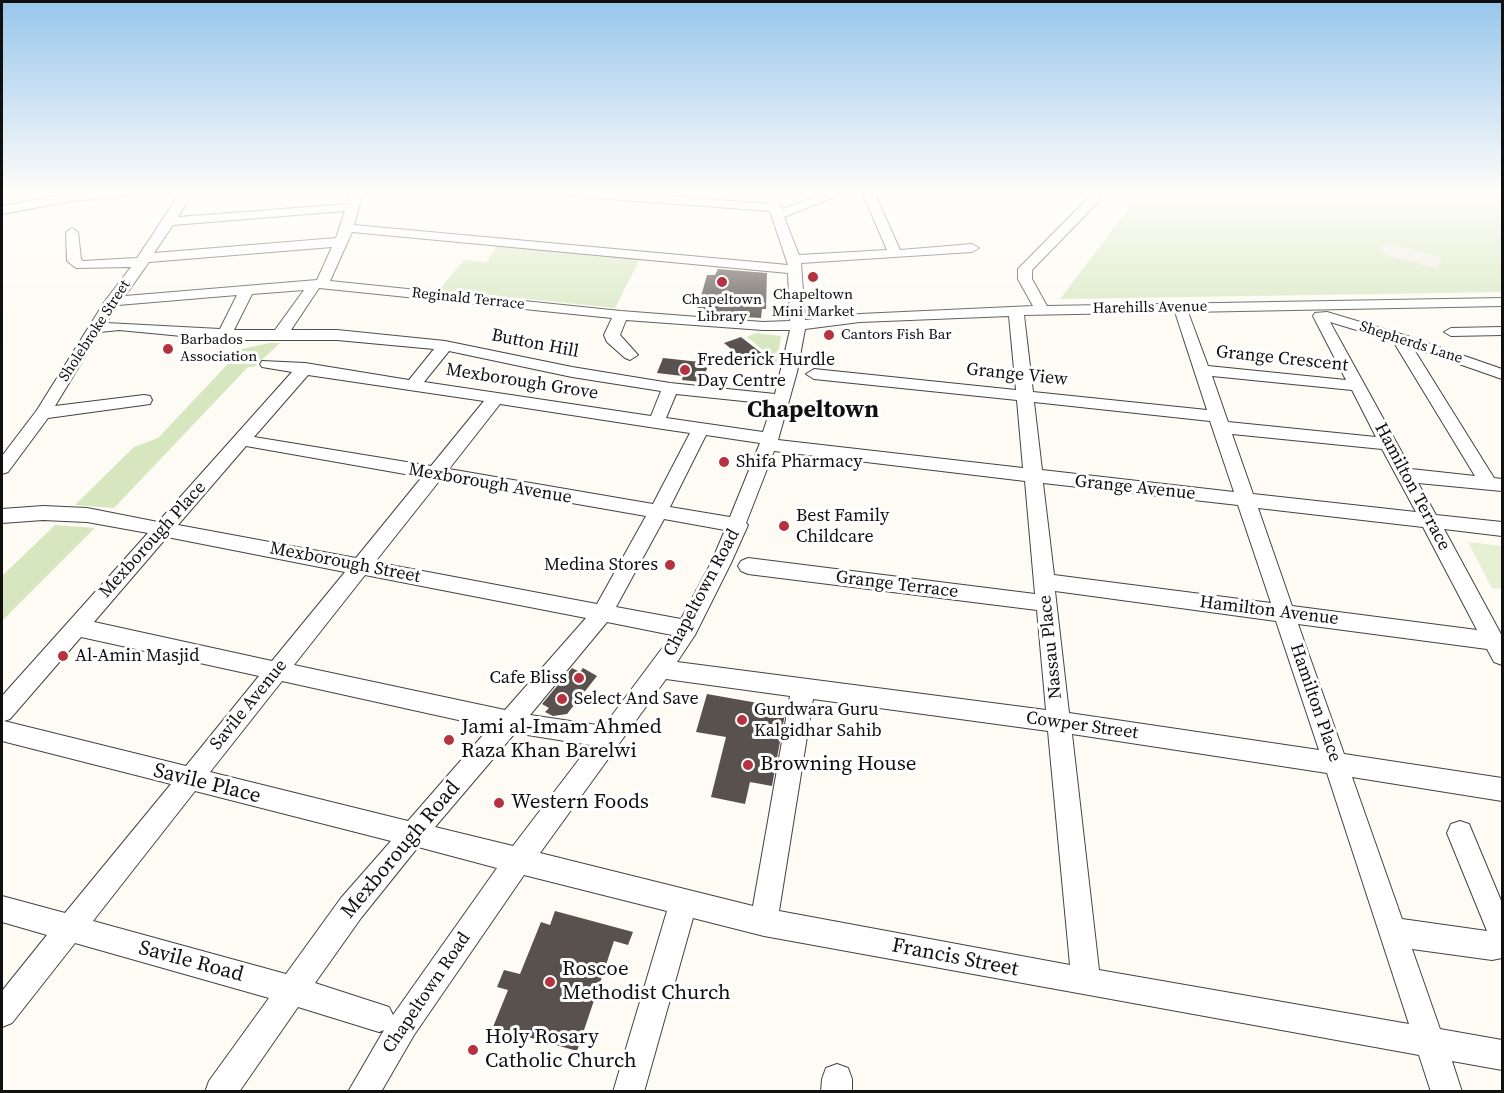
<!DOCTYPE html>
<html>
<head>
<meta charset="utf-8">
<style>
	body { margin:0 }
	#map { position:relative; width:1504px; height:1093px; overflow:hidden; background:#fefbf4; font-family:"Source Serif 4",serif }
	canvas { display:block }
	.frame { position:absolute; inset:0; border:3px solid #101010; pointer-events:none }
</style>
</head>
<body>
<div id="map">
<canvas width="1504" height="1093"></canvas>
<div class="frame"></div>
</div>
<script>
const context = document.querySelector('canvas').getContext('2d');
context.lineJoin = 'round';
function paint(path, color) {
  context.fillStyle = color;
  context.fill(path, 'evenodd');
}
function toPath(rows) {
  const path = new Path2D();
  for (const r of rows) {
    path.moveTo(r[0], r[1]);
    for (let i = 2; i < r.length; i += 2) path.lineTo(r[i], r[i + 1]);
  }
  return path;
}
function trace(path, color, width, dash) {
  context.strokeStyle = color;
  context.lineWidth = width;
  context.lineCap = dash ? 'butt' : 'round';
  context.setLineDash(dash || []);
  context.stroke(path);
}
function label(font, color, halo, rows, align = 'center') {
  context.font = font + ' "Source Serif 4",serif';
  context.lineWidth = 6;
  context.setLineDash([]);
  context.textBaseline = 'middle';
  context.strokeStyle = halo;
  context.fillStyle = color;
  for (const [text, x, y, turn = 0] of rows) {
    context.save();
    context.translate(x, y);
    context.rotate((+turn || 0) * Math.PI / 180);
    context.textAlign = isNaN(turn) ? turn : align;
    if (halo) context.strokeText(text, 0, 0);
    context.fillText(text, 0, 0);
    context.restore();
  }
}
paint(toPath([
	[1141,192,1502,192,1502,292,1060,299],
	[498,245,640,259,615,308,439,290,464,260,486,262],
	[755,333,781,336,776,366,761,364,764,351,747,337],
	[269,343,280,343,254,367,248,367,114,508,75,505,134,447,158,438,242,349],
	[55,525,95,528,2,621,2,576]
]), '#d6e7bf');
paint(toPath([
	[1468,542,1502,546,1502,589,1492,588]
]), '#e6efd1');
paint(toPath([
	[1385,242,1442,258,1438,269,1380,253]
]), '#efebe2');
paint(toPath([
	[718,269,767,273,766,309,762,309,761,318,696,314,707,275,715,275],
	[741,337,764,355,747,362,724,343],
	[663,358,709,363,702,382,682,380,683,376,657,373],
	[572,668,580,672,583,668,597,676,567,714,553,716,545,712,549,708,542,704],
	[707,694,786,708,772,786,750,782,745,804,711,797,726,737,696,732],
	[555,911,633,932,628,945,614,941,577,1051,493,1027,508,990,497,987,504,970,520,974,541,922,550,925]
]), '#58514d');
const minor = toPath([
	[133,192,127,196,71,201,2,214,2,206,71,193,133,192],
	[181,192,193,192,178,217,348,204,351,192,363,192,354,225,788,265,770,211,569,196,563,192,621,192,767,204,763,192,775,192,782,209,829,192,847,192,784,217,799,255,887,250,862,192,874,192,900,250,972,244,979,248,972,252,801,263,805,320,860,314,1033,306,1018,279,1018,269,1093,193,1097,192,1101,193,1101,199,1032,270,1032,279,1047,306,1502,298,1502,306,1188,312,1208,366,1346,380,1313,316,1315,313,1327,312,1404,335,1502,369,1502,379,1413,348,1494,478,1502,479,1502,491,1418,483,1436,515,1502,522,1502,536,1444,529,1502,636,1502,665,1494,662,1487,649,1298,624,1344,754,1502,778,1502,801,1352,777,1402,919,1487,931,1447,833,1451,824,1460,821,1469,824,1502,903,1502,958,1492,960,1412,949,1440,1029,1502,1040,1502,1070,1452,1061,1462,1092,1431,1092,1419,1055,764,936,693,918,644,1092,613,1092,667,911,524,875,414,1035,381,1092,348,1092,384,1030,379,1032,298,1007,239,1092,205,1092,209,1081,269,998,75,943,12,1023,2,1027,2,991,47,935,2,922,2,896,65,913,171,784,2,741,2,696,148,533,87,522,43,520,2,523,2,509,43,506,87,508,158,522,292,372,262,367,260,364,262,361,305,363,409,380,434,349,337,340,224,340,119,330,100,332,55,406,144,395,150,396,152,400,150,404,48,418,8,472,2,474,2,456,37,410,105,301,131,267,76,268,67,261,66,232,72,228,78,232,81,259,83,261,137,258,181,192],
	[345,211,336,238,154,253,173,225,345,211],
	[352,232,788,273,790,321,763,322,621,311,330,281,352,232],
	[332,247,317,280,125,296,149,262,332,247],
	[319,288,612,318,604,335,607,342,625,358,630,360,638,355,620,335,626,320,763,330,790,330,775,394,670,383,572,367,445,341,337,330,291,330,319,288],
	[304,290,275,330,234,330,252,294,304,290],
	[237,295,220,329,106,323,118,305,237,295],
	[1178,312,1176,315,1207,410,1033,392,1024,315,1178,312],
	[1009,316,1016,390,814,369,806,374,814,379,1017,400,1023,468,778,440,797,372,805,329,860,322,1009,316],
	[1330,322,1393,341,1475,476,1411,469,1330,322],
	[449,351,572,377,661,391,651,416,424,382,449,351],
	[308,375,484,401,431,466,254,437,308,375],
	[1212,376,1352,390,1376,437,1228,422,1212,376],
	[676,394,772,404,763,432,666,418,676,394],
	[1034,402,1210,421,1234,492,1042,470,1034,402],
	[500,404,656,428,690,433,653,504,449,469,500,404],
	[1232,434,1382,449,1416,512,1253,494,1232,434],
	[706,435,760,443,730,517,670,507,706,435],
	[246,446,422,477,356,558,178,525,246,446],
	[774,451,1025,481,1035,594,748,558,741,561,738,566,741,571,748,574,1037,610,1046,710,677,662,695,635,731,563,748,525,746,523,774,451],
	[440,480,646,516,597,604,375,562,440,480],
	[1043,483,1238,505,1271,603,1054,575,1043,483],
	[1258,508,1423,527,1477,630,1292,606,1258,508],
	[664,519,725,530,711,563,681,619,616,607,664,519],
	[167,537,345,572,272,661,94,622,167,537],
	[365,575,586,618,505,710,294,665,365,575],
	[1055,591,1276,621,1319,750,1069,713,1055,591],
	[607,622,672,635,604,726,530,715,607,622],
	[81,637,259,676,186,766,4,721,10,719,81,637],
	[666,679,790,696,753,906,540,853,666,679],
	[282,681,490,727,408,821,210,772,282,681],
	[813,699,1048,731,1070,965,779,911,813,699],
	[515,733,590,745,513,846,435,827,515,733],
	[1072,734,1327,773,1409,1024,1099,970,1072,734],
	[195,791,391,841,341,898,286,974,93,921,195,791],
	[418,847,497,868,393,1015,389,1007,315,983,361,918,418,847],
	[1502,327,1502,335,1451,336,1444,332,1451,328,1502,327],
	[837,1064,848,1068,852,1079,852,1092,821,1092,822,1079,826,1068,837,1064]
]);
trace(minor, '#434343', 2);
paint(minor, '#fff');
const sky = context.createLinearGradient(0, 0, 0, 345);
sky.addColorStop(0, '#97c6ec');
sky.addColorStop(0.56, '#fffdfa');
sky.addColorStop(1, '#fffdfa00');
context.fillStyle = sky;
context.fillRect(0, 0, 1504, 345);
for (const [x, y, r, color] of [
	[813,277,6,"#b53340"],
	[722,282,6,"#b53340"],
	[829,335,6,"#b53340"],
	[168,349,6,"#b53340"],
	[685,370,6,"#b53340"],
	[724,462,6,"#b53340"],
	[784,526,6,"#b53340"],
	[670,565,6,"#b53340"],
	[63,656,6,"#b53340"],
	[579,678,6,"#b53340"],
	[562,699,6,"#b53340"],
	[742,720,6,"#b53340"],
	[449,740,6,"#b53340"],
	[748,765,6,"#b53340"],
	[499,803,6,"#b53340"],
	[550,982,6,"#b53340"],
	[473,1050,6,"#b53340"]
]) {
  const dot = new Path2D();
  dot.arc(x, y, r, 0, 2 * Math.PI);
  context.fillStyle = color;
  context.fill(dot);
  trace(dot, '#fff', 2);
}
label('15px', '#101010', '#fff', [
	["Chapeltown",813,295],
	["Mini Market",813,312],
	["Chapeltown",722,300],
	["Library",722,317],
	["Cantors Fish Bar",841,335,"left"],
	["Barbados",180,340,"left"],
	["Association",180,357,"left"]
]);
label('15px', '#101010', '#fff', [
	["Reginald Terrace",468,299,6],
	["Harehills Avenue",1150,308,-1],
	["Sholebroke Street",95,331,-57],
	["Shepherds Lane",1411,343,18]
]);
label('18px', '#101010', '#fff', [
	["Button Hill",535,344,11],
	["Grange Crescent",1282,359,6],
	["Grange View",1017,375,6],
	["Mexborough Grove",522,382,9],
	["Mexborough Avenue",490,484,10],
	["Hamilton Terrace",1412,487,62],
	["Grange Avenue",1135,488,6],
	["Mexborough Place",153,540,-48],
	["Mexborough Street",345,563,11],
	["Grange Terrace",897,585,7],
	["Chapeltown Road",702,593,-62],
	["Hamilton Avenue",1269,611,7],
	["Nassau Place",1051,647,-96],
	["Hamilton Place",1315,703,71],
	["Savile Avenue",249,705,-51],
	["Cowper Street",1082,726,8],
	["Chapeltown Road",427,993,-56]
]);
label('18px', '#101010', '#fff', [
	["Frederick Hurdle",697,360],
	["Day Centre",697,381],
	["Shifa Pharmacy",736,462],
	["Best Family",796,516],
	["Childcare",796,537],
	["Medina Stores",658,565,"right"],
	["Al-Amin Masjid",75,656],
	["Cafe Bliss",567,678,"right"],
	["Select And Save",574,699],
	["Gurdwara Guru",754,710],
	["Kalgidhar Sahib",754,731]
], 'left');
label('21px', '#101010', '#fff', [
	["Jami al-Imam Ahmed",461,728],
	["Raza Khan Barelwi",461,752],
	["Browning House",760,765],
	["Western Foods",511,803],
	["Roscoe",562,970],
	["Methodist Church",562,994],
	["Holy Rosary",485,1038],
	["Catholic Church",485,1062]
], 'left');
label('21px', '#101010', '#fff', [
	["Savile Place",207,784,14],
	["Mexborough Road",401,850,-50],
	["Francis Street",955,958,11],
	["Savile Road",191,962,15]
]);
label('bold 24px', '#101010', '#fff', [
	["Chapeltown",813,411]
]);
</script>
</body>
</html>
